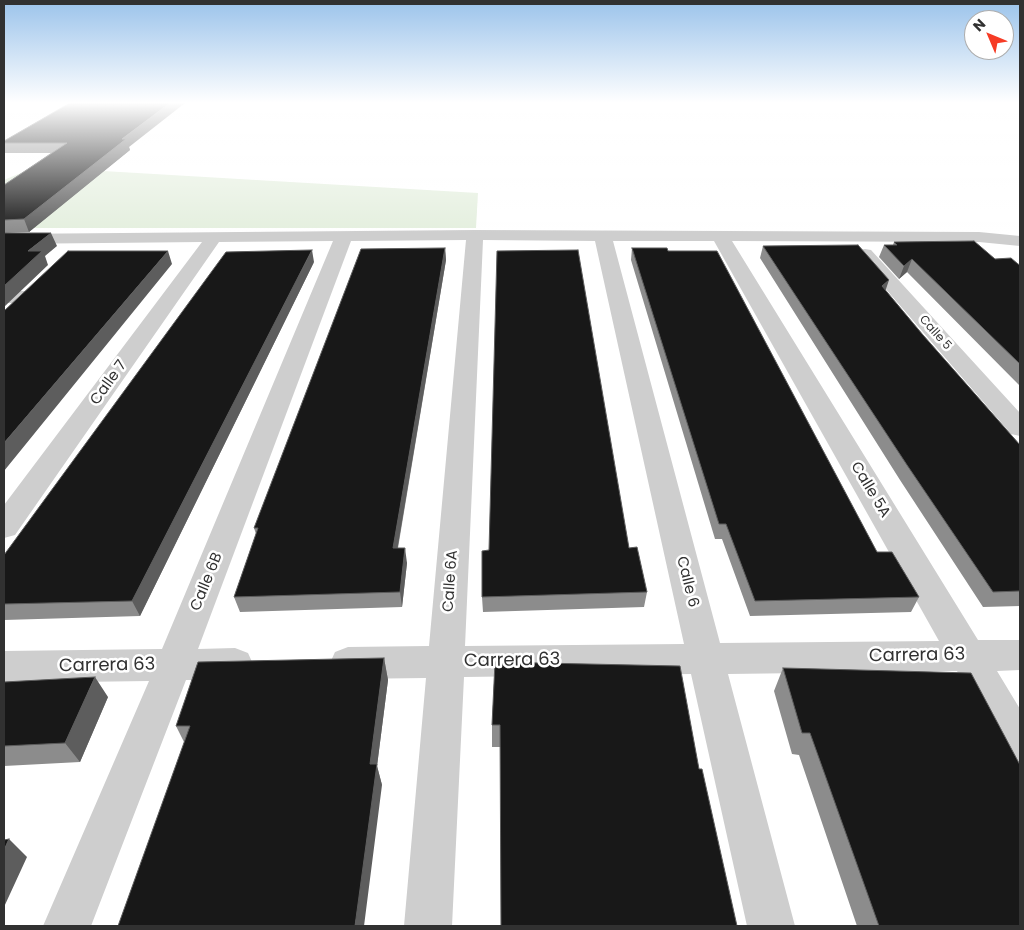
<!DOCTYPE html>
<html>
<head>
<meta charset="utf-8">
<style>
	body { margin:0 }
	#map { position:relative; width:1024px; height:930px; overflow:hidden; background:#fff; font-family:Poppins,sans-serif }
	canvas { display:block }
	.frame { position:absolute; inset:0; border:5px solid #313131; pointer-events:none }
	.north { position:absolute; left:964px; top:10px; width:50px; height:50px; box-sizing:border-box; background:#fff; border:1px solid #adadad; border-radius:50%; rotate:315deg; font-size:14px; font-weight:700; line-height:20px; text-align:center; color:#313131 }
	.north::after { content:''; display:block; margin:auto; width:18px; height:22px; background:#f63b25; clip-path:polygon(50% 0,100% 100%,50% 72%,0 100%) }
</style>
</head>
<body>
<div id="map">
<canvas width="1024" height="930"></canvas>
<div class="frame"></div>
<div class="north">N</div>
</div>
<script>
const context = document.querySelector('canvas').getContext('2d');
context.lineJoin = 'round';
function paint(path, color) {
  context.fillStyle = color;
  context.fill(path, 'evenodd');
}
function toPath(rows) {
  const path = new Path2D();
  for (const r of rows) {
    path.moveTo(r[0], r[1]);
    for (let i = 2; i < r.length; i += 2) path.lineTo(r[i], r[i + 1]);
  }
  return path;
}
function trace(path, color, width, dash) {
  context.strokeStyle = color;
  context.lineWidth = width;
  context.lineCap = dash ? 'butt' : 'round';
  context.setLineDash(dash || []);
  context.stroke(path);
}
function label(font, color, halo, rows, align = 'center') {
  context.font = font + ' Poppins,sans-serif';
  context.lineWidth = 5;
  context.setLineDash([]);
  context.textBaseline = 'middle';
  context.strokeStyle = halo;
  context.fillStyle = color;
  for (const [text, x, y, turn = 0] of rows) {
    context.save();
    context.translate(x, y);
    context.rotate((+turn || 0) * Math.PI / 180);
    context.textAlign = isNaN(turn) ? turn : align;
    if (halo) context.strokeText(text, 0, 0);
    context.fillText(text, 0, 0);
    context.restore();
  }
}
paint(toPath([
	[35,167,478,193,476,228,4,228,4,180]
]), '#e4efde');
paint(toPath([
	[475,230,979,232,1020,236,1020,246,979,242,732,241,978,640,1020,640,1020,670,997,671,1020,709,1020,764,1006,758,957,671,728,674,795,926,747,926,691,674,464,677,452,926,404,926,426,678,348,679,335,674,330,663,335,652,348,647,429,646,466,240,351,241,198,649,235,648,248,653,253,664,248,675,235,680,186,680,91,926,43,926,149,681,4,683,4,651,162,649,333,241,219,242,15,535,4,538,4,505,202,242,4,244,4,234,475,230],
	[483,240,595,241,684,644,465,646,483,240],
	[613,241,714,241,939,641,720,643,613,241],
	[865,249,871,250,1020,413,1020,436,1011,434,859,258,856,254,859,250,865,249],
	[4,291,29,291,36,293,39,297,36,301,29,303,4,303,4,291]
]), '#cecece');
paint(toPath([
	[70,103,129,147,130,150,29,232,4,233,4,185,51,153,5,153,4,151,4,141],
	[894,242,995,259,1020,265,1020,386,907,272,899,279,879,257,884,245,893,245],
	[763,246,885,291,923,335,1020,445,1020,606,983,607,900,480,760,258],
	[445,248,446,260,398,548,407,563,402,607,240,612,234,597,256,534,254,528],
	[632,248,668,251,877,552,919,597,911,612,750,616,722,539,715,539,631,260],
	[314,262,140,616,4,620,4,555],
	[629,548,647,592,644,607,483,612,482,597],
	[384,658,388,680,377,766,382,785,184,742,176,726],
	[495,662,699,769,500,747,492,747,492,725],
	[783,668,1020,926,857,926,799,755,792,754,774,691],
	[4,682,108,697,80,762,4,766]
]), '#8c8c8c');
paint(toPath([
	[170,103,185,103,129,147,130,150,29,232,24,219,122,139],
	[51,233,57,246,45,256,48,265,4,307,4,286,28,251],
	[445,248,446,260,395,563,393,548],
	[312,250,314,262,140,616,132,601],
	[168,251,172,264,4,471,4,443],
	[912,259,907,272,899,279,904,266],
	[889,280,885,292,882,286],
	[405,548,407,563,402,607,400,592],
	[384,658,388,680,377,766,382,785,364,926,355,926,370,764],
	[95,677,108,697,80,762,65,743],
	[9,839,27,857,4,907,4,850]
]), '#5d5d5d');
const building = toPath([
	[70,103,170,103,122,139,126,139,24,219,4,220,4,185,67,143,4,143,4,141,70,103],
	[4,233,51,233,28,251,42,251,4,286,4,233],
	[974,241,995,259,1011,258,1018,264,1020,265,1020,364,912,259,904,266,884,245,897,245,894,242,974,241],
	[858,245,889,280,882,286,923,335,1020,445,1020,591,993,592,907,465,763,246,858,245],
	[445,248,393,548,405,548,400,592,234,597,258,528,254,528,361,249,445,248],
	[632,248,667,248,668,251,717,251,877,552,892,552,919,597,755,601,726,524,719,524,632,248],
	[312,250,132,601,4,604,4,555,226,252,312,250],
	[578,250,629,548,637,547,647,592,482,597,482,551,489,550,497,251,578,250],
	[68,251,168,251,4,443,4,311,68,251],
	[384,658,370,764,377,764,355,926,118,926,190,726,176,726,198,662,384,658],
	[495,662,680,666,699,769,702,769,737,926,501,926,500,725,492,725,495,662],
	[783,668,971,673,1020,765,1020,926,879,926,810,733,802,733,783,668],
	[95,677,65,743,4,746,4,682,95,677],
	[9,839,4,850,4,840,9,839]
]);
paint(building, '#181818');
trace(building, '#5d5d5d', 1);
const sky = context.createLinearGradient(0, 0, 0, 233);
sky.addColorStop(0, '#9bc3eb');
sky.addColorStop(0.44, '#fff');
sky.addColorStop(1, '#ffffff00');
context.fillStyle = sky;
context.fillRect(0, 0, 1024, 233);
label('12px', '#313131', '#fff', [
	["Calle 5",935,333,48]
]);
label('15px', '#313131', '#fff', [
	["Calle 7",109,383,-54],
	["Calle 5A",870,490,59],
	["Calle 6A",451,581,-86],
	["Calle 6B",207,582,-68],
	["Calle 6",687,582,76]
]);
label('18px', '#313131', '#fff', [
	["Carrera 63",917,656,-1],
	["Carrera 63",512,661,-1],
	["Carrera 63",107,666,-1]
]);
</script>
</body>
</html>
